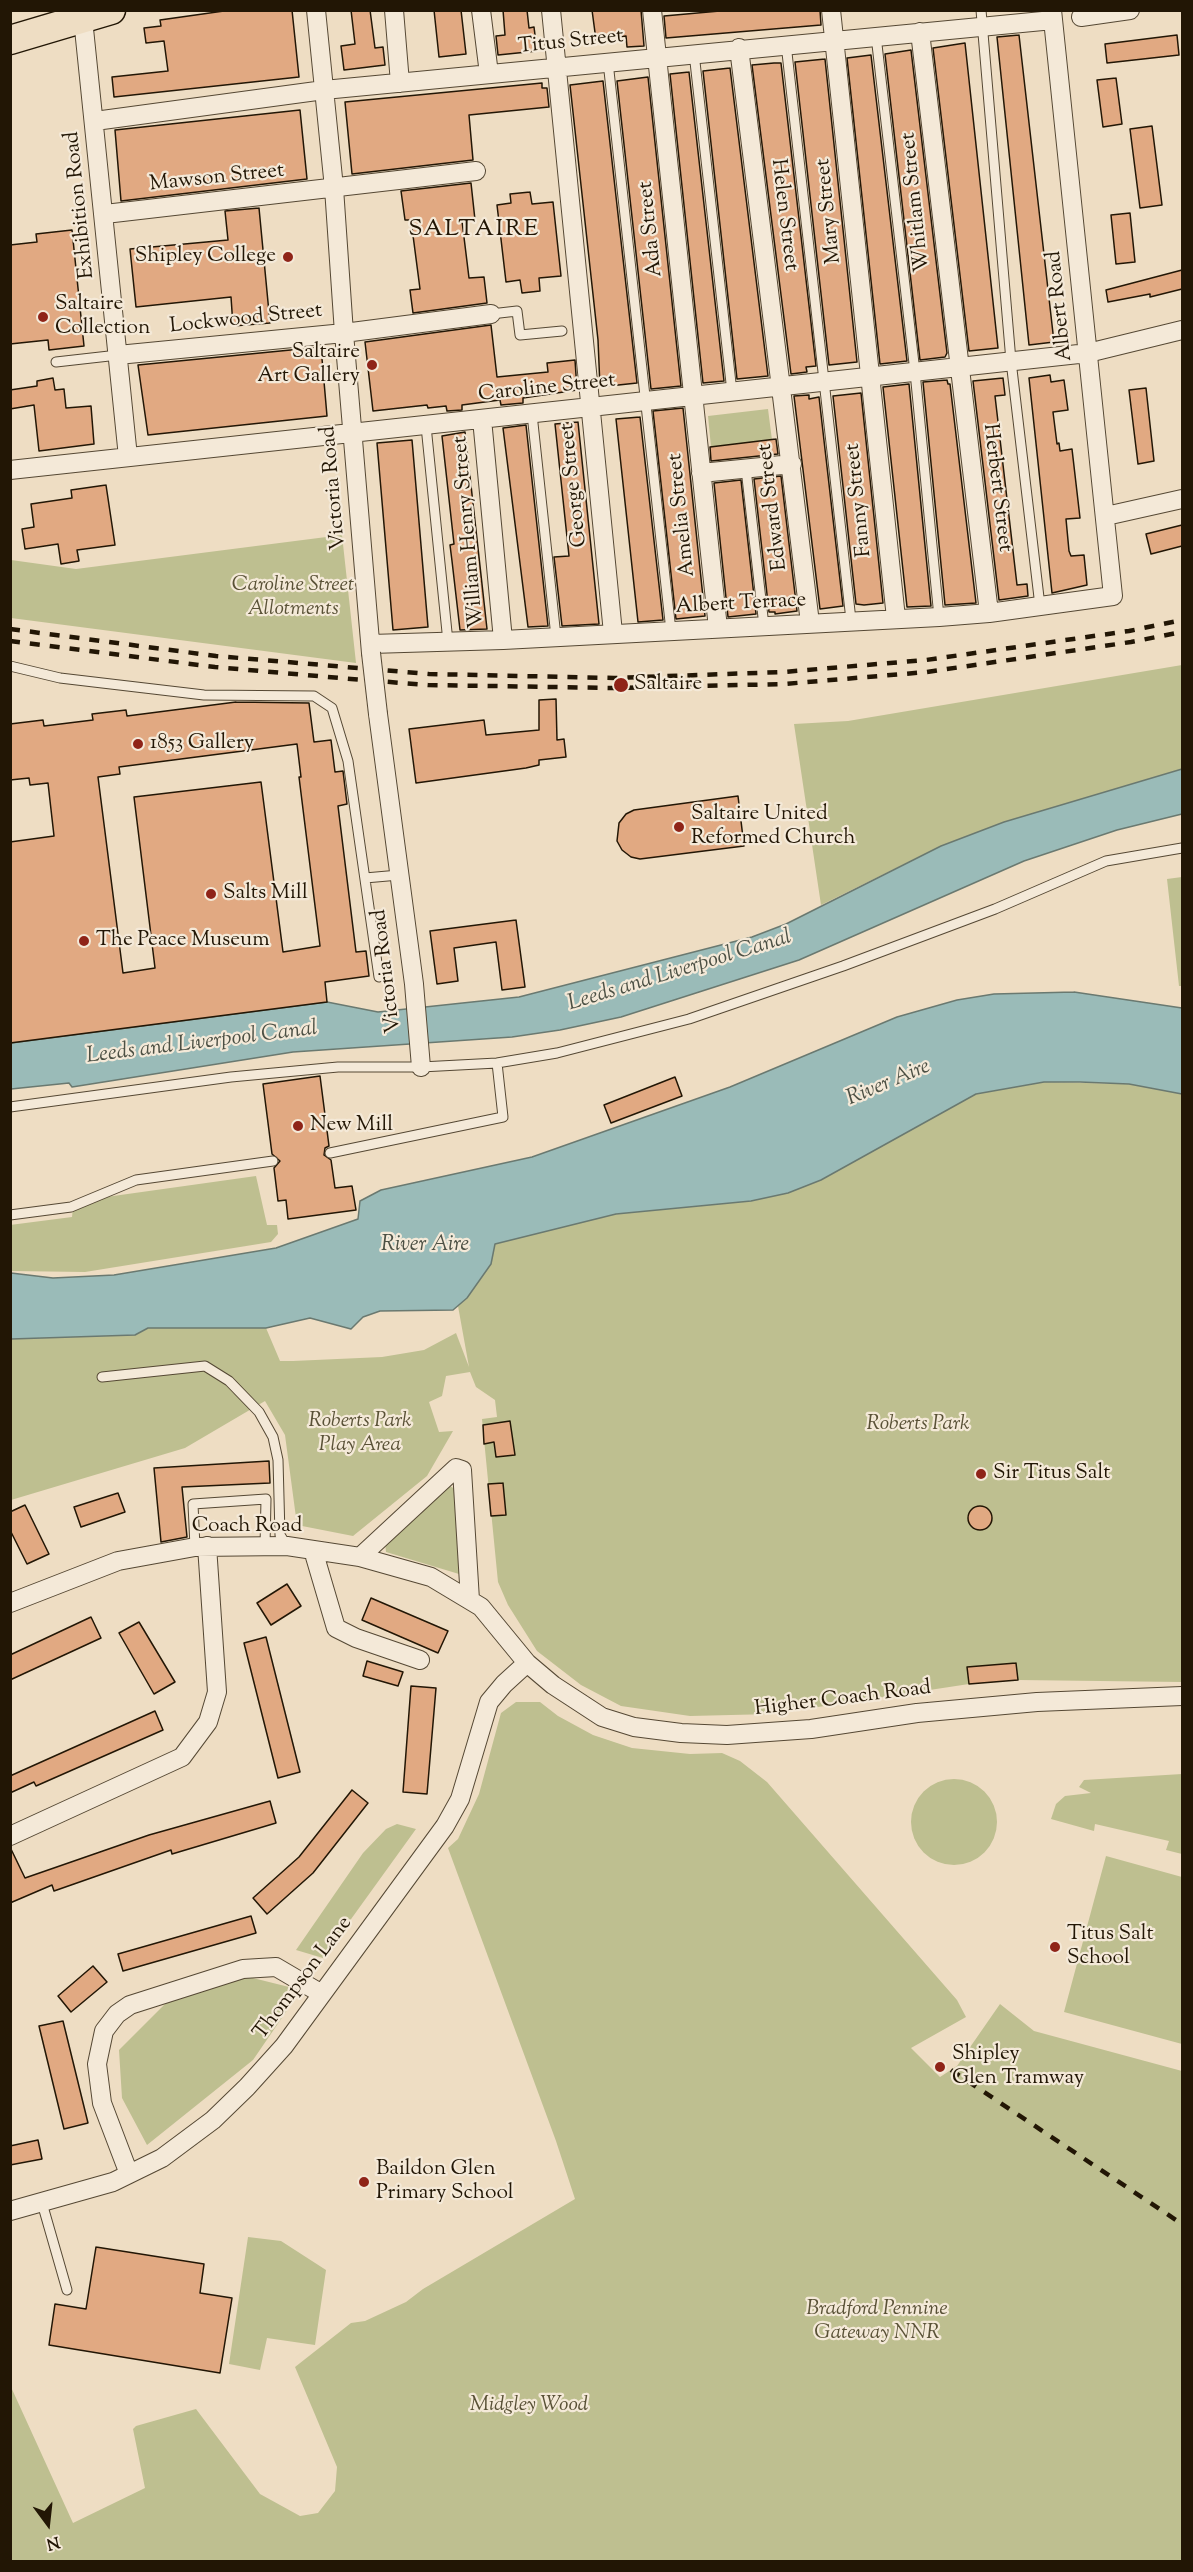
<!DOCTYPE html>
<html>
<head>
<meta charset="utf-8">
<style>
	body { margin:0 }
	#map { position:relative; width:1193px; height:2572px; overflow:hidden; background:#eeddc3; font-family:"Sorts Mill Goudy",serif }
	canvas { display:block }
	.frame { position:absolute; inset:0; border:12px solid #221605; pointer-events:none }
	.north { position:absolute; left:18px; top:2494px; width:60px; height:60px; -webkit-text-stroke:4px #f4e9d8; paint-order:stroke; rotate:165deg; font-size:16px; font-weight:700; line-height:24px; text-align:center; color:#221605 }
	.north::after { content:''; display:block; margin:auto; width:21px; height:27px; background:#221605; clip-path:polygon(50% 0,100% 100%,50% 72%,0 100%) }
</style>
</head>
<body>
<div id="map">
<canvas width="1193" height="2572"></canvas>
<div class="frame"></div>
<div class="north">N</div>
</div>
<script>
const context = document.querySelector('canvas').getContext('2d');
context.lineJoin = 'round';
function paint(path, color) {
  context.fillStyle = color;
  context.fill(path, 'evenodd');
}
function toPath(rows) {
  const path = new Path2D();
  for (const r of rows) {
    if (r.length === 3) {
      path.moveTo(r[0] + r[2], r[1]);
      path.arc(r[0], r[1], r[2], 0, 2 * Math.PI);
      continue;
    }
    path.moveTo(r[0], r[1]);
    for (let i = 2; i < r.length; i += 2) path.lineTo(r[i], r[i + 1]);
  }
  return path;
}
function trace(path, color, width, dash) {
  context.strokeStyle = color;
  context.lineWidth = width;
  context.lineCap = dash ? 'butt' : 'round';
  context.setLineDash(dash || []);
  context.stroke(path);
}
function label(font, color, halo, rows, align = 'center') {
  context.font = font + ' "Sorts Mill Goudy",serif';
  context.lineWidth = 4.5;
  context.setLineDash([]);
  context.textBaseline = 'middle';
  context.strokeStyle = halo;
  context.fillStyle = color;
  for (const [text, x, y, turn = 0] of rows) {
    context.save();
    context.translate(x, y);
    context.rotate((+turn || 0) * Math.PI / 180);
    context.textAlign = isNaN(turn) ? turn : align;
    if (halo) context.strokeText(text, 0, 0);
    context.fillText(text, 0, 0);
    context.restore();
  }
}
paint(toPath([
	[768,409,772,440,711,447,708,416],
	[342,535,356,663,11,618,11,560,76,569],
	[1182,665,1182,769,1004,822,941,846,821,905,794,724,848,721],
	[1182,877,1182,986,1179,986,1167,879],
	[1044,1082,1129,1084,1182,1094,1182,1682,1018,1680,969,1684,772,1714,690,1716,621,1706,581,1685,537,1651,508,1605,498,1582,482,1419,497,1417,495,1400,476,1387,470,1372,446,1376,442,1396,429,1402,439,1432,453,1431,427,1476,353,1536,297,1525,285,1435,265,1401,185,1448,11,1500,11,1339,135,1335,148,1328,266,1328,280,1361,293,1361,382,1357,424,1350,456,1333,469,1367,458,1306,467,1298,491,1264,495,1244,616,1214,751,1201,788,1193,821,1180,976,1094],
	[256,1176,267,1225,277,1225,278,1234,271,1242,85,1272,11,1271,10,1225,72,1217,73,1208,99,1198],
	[445,1483,455,1489,459,1574,386,1552,385,1542],
	[516,1702,540,1702,558,1716,593,1735,632,1748,690,1754,722,1753,740,1761,767,1782,957,2000,966,2017,911,2048,940,2077,957,2066,1000,2004,1034,2031,1182,2071,1182,2561,11,2561,11,2387,73,2523,145,2488,133,2429,136,2426,196,2409,260,2494,300,2516,318,2513,335,2491,337,2467,295,2367,351,2323,365,2321,406,2302,423,2289,575,2199,556,2141,448,1848,458,1839,479,1794,501,1713],
	[1182,1774,1182,1854,1166,1850,1169,1841,1095,1824,1094,1831,1051,1819,1056,1804,1065,1796,1091,1793,1079,1787,1084,1780],
	[954,1822,43],
	[397,1824,416,1829,323,1958,296,1950,363,1853,386,1829],
	[1106,1856,1182,1877,1182,2044,1064,2012],
	[245,1976,301,1990,253,2060,147,2145,122,2098,119,2050,168,2001],
	[248,2237,281,2241,326,2270,315,2345,267,2338,260,2370,229,2364]
]), '#bebf90');
const water = toPath([
	[1182,769,1182,814,1117,830,1024,861,799,960,621,1017,560,1030,512,1037,293,1052,72,1087,69,1083,11,1089,11,1043,327,1002,378,1012,519,997,752,937,786,924,941,846,1004,822,1182,769],
	[1074,992,1182,1008,1182,1094,1129,1084,1080,1082,1044,1082,976,1094,821,1180,788,1193,751,1201,616,1214,495,1244,491,1264,467,1298,453,1310,380,1311,363,1317,351,1329,310,1318,266,1328,148,1328,135,1335,11,1339,11,1273,53,1278,114,1275,276,1248,358,1219,360,1201,381,1190,532,1157,730,1087,897,1017,957,1000,994,994,1074,992]
]);
paint(water, '#9abbb8');
trace(water, '#6a7970', 1.5);
const building = toPath([
	[231,10,292,10,299,77,114,97,112,77,168,71,164,41,146,43,144,28,161,26,160,20,231,10],
	[351,10,370,10,375,48,383,47,385,65,344,70,341,46,355,44,351,10],
	[434,10,461,10,466,54,439,57,434,10],
	[503,10,527,10,529,28,534,27,537,51,498,55,496,36,505,35,503,10],
	[592,10,641,10,644,46,627,47,626,36,596,40,592,10],
	[731,10,820,10,821,25,666,38,664,16,731,10],
	[1019,35,1054,342,1029,345,997,37,1019,35],
	[1177,35,1179,55,1107,63,1105,44,1177,35],
	[965,43,998,348,969,351,933,48,965,43],
	[911,50,947,353,945,357,920,360,885,54,911,50],
	[871,55,907,361,880,364,847,58,871,55],
	[825,59,857,362,829,365,795,62,825,59],
	[774,63,781,63,816,366,806,367,807,372,791,374,752,65,774,63],
	[730,68,768,376,737,379,703,71,730,68],
	[689,72,724,381,703,383,670,74,689,72],
	[648,77,681,386,651,389,617,81,648,77],
	[1116,78,1122,124,1103,127,1097,80,1116,78],
	[603,81,637,383,600,387,598,340,570,85,603,81],
	[542,83,542,88,547,88,549,107,469,115,473,160,352,174,345,102,542,83],
	[300,110,307,179,121,201,115,130,300,110],
	[1152,126,1162,205,1140,208,1130,129,1152,126],
	[471,183,475,220,462,221,469,278,484,277,487,303,413,313,410,290,420,289,411,220,405,220,401,191,471,183],
	[530,192,532,204,553,202,561,276,539,278,540,291,522,293,520,280,506,282,497,205,511,203,510,194,530,192],
	[259,208,270,323,233,326,231,297,136,307,130,249,228,240,225,211,259,208],
	[1130,213,1135,262,1116,264,1111,215,1130,213],
	[72,230,84,346,49,350,48,340,10,344,10,245,37,242,36,234,72,230],
	[1182,270,1182,289,1150,297,1150,294,1108,302,1106,290,1182,270],
	[491,325,497,377,548,372,547,363,575,360,577,390,523,398,523,403,501,405,500,400,462,405,462,410,447,411,446,406,428,408,427,405,373,411,365,342,491,325],
	[321,347,327,416,148,435,138,365,321,347],
	[1050,375,1051,382,1064,380,1068,410,1053,412,1057,444,1059,443,1060,451,1072,449,1080,518,1066,519,1069,551,1071,556,1084,555,1087,585,1052,593,1029,378,1050,375],
	[53,378,55,390,64,389,66,408,91,406,94,444,39,451,34,405,10,409,10,390,37,386,37,381,53,378],
	[1003,378,1005,395,995,396,1017,585,1027,584,1028,596,999,600,973,381,1003,378],
	[947,380,948,384,950,384,976,603,945,605,923,382,947,380],
	[909,384,931,606,907,607,883,387,909,384],
	[1146,388,1154,461,1138,464,1129,390,1146,388],
	[861,393,883,603,864,605,856,604,833,396,861,393],
	[809,395,809,399,819,397,843,606,820,609,794,396,809,395],
	[683,408,705,616,676,619,653,411,683,408],
	[640,417,663,620,638,622,616,419,640,417],
	[578,422,599,624,562,626,554,557,569,556,555,424,578,422],
	[526,425,532,480,548,626,528,627,503,428,526,425],
	[465,432,475,521,487,629,460,630,452,561,450,545,454,544,442,436,465,432],
	[776,439,778,454,711,461,710,447,776,439],
	[412,440,428,627,393,630,377,443,412,440],
	[781,476,797,611,775,614,775,612,769,612,754,479,781,476],
	[741,480,756,614,728,617,714,483,741,480],
	[106,485,115,545,77,550,79,561,61,564,58,544,25,549,22,529,34,527,31,504,72,498,71,490,106,485],
	[1182,525,1182,546,1151,554,1146,534,1182,525],
	[556,699,557,740,564,739,566,757,539,760,539,765,526,768,416,783,409,729,484,720,486,735,539,730,539,700,556,699],
	[236,702,309,703,314,742,331,740,335,772,343,771,347,804,338,806,356,952,366,951,369,976,325,982,327,1002,10,1043,10,842,54,836,48,783,30,785,29,778,10,780,10,724,43,720,44,726,93,720,92,714,126,710,127,716,236,702],
	[297,744,301,777,299,777,320,946,283,952,261,782,134,797,155,968,123,973,98,777,120,774,119,767,297,744],
	[738,796,744,846,640,859,631,857,622,850,617,841,619,823,626,814,634,810,738,796],
	[516,920,525,987,502,990,496,942,454,948,458,981,437,984,430,931,516,920],
	[320,1076,329,1146,325,1148,324,1155,331,1160,335,1188,352,1186,356,1210,288,1219,286,1200,278,1201,274,1168,280,1161,272,1154,263,1084,320,1076],
	[675,1077,682,1096,611,1123,604,1105,675,1077],
	[510,1421,515,1455,496,1457,494,1442,484,1444,483,1425,510,1421],
	[269,1461,270,1483,182,1487,187,1537,161,1542,154,1468,269,1461],
	[503,1483,506,1515,491,1516,488,1484,503,1483],
	[118,1493,125,1512,81,1527,74,1507,118,1493],
	[25,1505,49,1554,27,1564,10,1530,10,1512,25,1505],
	[980,1518,12],
	[287,1584,301,1606,271,1625,257,1603,287,1584],
	[371,1598,448,1631,438,1653,362,1620,371,1598],
	[91,1617,101,1638,10,1680,10,1655,91,1617],
	[139,1622,175,1682,154,1694,119,1633,139,1622],
	[266,1637,300,1772,278,1778,244,1643,266,1637],
	[367,1661,403,1672,398,1686,363,1676,367,1661],
	[1016,1663,1018,1680,969,1684,967,1667,1016,1663],
	[411,1686,436,1688,427,1794,403,1792,411,1686],
	[155,1711,163,1730,36,1786,34,1782,10,1793,10,1776,155,1711],
	[352,1790,368,1803,313,1873,267,1914,253,1898,299,1857,352,1790],
	[270,1801,276,1823,172,1854,171,1850,54,1891,52,1885,10,1903,10,1847,25,1878,149,1835,270,1801],
	[251,1916,256,1933,123,1971,118,1954,251,1916],
	[93,1966,107,1982,71,2012,58,1996,93,1966],
	[63,2021,88,2123,64,2129,39,2026,63,2021],
	[38,2140,42,2159,10,2165,10,2146,38,2140],
	[96,2247,204,2264,200,2293,232,2298,220,2373,49,2345,55,2304,86,2309,96,2247]
]);
paint(building, '#e1a982');
trace(building, '#221605', 1.5);
const lane = toPath([
	[981,10,1011,361,1040,606],
	[876,36,915,372,939,617],
	[786,44,851,620],
	[694,53,732,392],
	[608,62,671,631],
	[491,314,517,311,520,335,562,331],
	[56,362,118,355],
	[532,414,556,637],
	[426,426,448,642],
	[746,469,764,626],
	[10,666,60,678,204,695,314,696,332,708,348,761,379,977],
	[365,878,399,875],
	[10,1107,231,1077,338,1067,421,1067,497,1063,557,1053,689,1019,843,966,995,909,1106,861,1182,848],
	[330,1153,503,1117,497,1063],
	[10,1215,71,1207,136,1180,273,1161],
	[102,1377,205,1366,229,1381,259,1412,273,1437,278,1460,280,1535,287,1546],
	[195,1547,193,1504,266,1499,265,1546],
	[42,2203,67,2290]
]);
const street = toPath([
	[316,10,334,188,344,333,371,653],
	[394,10,400,83],
	[481,10,489,74],
	[551,10,613,633],
	[652,10,718,628],
	[831,10,896,618],
	[1081,17,1130,10],
	[83,19,128,457],
	[920,32,989,613],
	[739,48,810,623],
	[95,121,324,90,1053,20],
	[105,214,476,171],
	[118,355,344,333,491,314],
	[482,419,503,640],
	[10,470,1088,353,1182,330],
	[701,473,792,464],
	[1106,516,1182,499],
	[371,644,503,640,939,617,989,613,1113,596,1052,10],
	[378,714,414,984,421,1067],
	[313,1550,336,1628,356,1638,420,1660],
	[360,1557,456,1468,462,1470,470,1600],
	[10,1603,118,1561,195,1547,287,1546,360,1557,431,1577,481,1607,527,1663,553,1685,602,1717,634,1727,681,1733,727,1735,811,1729,917,1713,1037,1702,1182,1696],
	[10,1836,182,1757,208,1722,217,1692,207,1546],
	[129,2174,102,2103,97,2064,104,2031,117,2014,130,2005,243,1969,276,1967,322,1994],
	[10,2211,113,2182,162,2158,213,2120,247,2087,284,2046,445,1826,460,1799,489,1702,504,1684,527,1663]
]);
const primary = toPath([
	[10,40,111,10]
]);
trace(lane, '#554834', 11);
trace(street, '#554834', 20);
trace(primary, '#221605', 31);
trace(lane, '#f4e9d8', 9);
trace(street, '#f4e9d8', 18);
trace(primary, '#eeddc3', 28);
trace(toPath([
	[10,629,216,656,429,674,614,678,783,672,926,660,1129,631,1182,620],
	[10,641,215,667,351,679,428,685,615,688,784,684,927,672,1131,642,1182,632],
	[951,2070,1182,2224]
]), '#221605', 4.5, [10, 10]);
const streetBridge = toPath([
	[371,653,378,714]
]);
trace(streetBridge, '#554834', 20, []);
trace(streetBridge, '#f4e9d8', 18);
for (const [x, y, r, color] of [
	[288,257,6,"#8f2418"],
	[43,317,6,"#8f2418"],
	[372,365,6,"#8f2418"],
	[621,685,8,"#8f2418"],
	[138,744,6,"#8f2418"],
	[679,827,6,"#8f2418"],
	[211,894,6,"#8f2418"],
	[84,941,6,"#8f2418"],
	[298,1126,6,"#8f2418"],
	[981,1474,6,"#8f2418"],
	[1055,1947,6,"#8f2418"],
	[940,2067,6,"#8f2418"],
	[364,2182,6,"#8f2418"]
]) {
  const dot = new Path2D();
  dot.arc(x, y, r, 0, 2 * Math.PI);
  context.fillStyle = color;
  context.fill(dot);
  trace(dot, '#f4e9d8', 2);
}
label('21px', '#221605', '#f4e9d8', [
	["Titus Street",571,43,-6],
	["Mawson Street",217,179,-6],
	["Whitlam Street",917,202,-96],
	["Exhibition Road",81,205,-96],
	["Mary Street",830,211,-96],
	["Helen Street",783,215,83],
	["Ada Street",652,229,-96],
	["Albert Road",1061,306,-96],
	["Lockwood Street",246,320,-6],
	["Caroline Street",547,389,-6],
	["George Street",575,485,-96],
	["Victoria Road",335,488,-95],
	["Herbert Street",996,488,83],
	["Fanny Street",860,500,-96],
	["Edward Street",774,507,-97],
	["Amelia Street",683,515,-96],
	["William Henry Street",470,532,-95],
	["Albert Terrace",741,605,-3],
	["Victoria Road",388,971,-97],
	["Coach Road",247,1527],
	["Higher Coach Road",843,1700,-7],
	["Thompson Lane",304,1979,-53]
]);
label('21px', '#221605', '#f4e9d8', [
	["Shipley College",276,257,"right"],
	["Saltaire",55,305],
	["Collection",55,329],
	["Saltaire",360,353,"right"],
	["Art Gallery",360,377,"right"],
	["Saltaire",634,685],
	["1853 Gallery",150,744],
	["Saltaire United",691,815],
	["Reformed Church",691,839],
	["Salts Mill",223,894],
	["The Peace Museum",96,941],
	["New Mill",310,1126],
	["Sir Titus Salt",993,1474],
	["Titus Salt",1067,1935],
	["School",1067,1959],
	["Shipley",952,2055],
	["Glen Tramway",952,2079],
	["Baildon Glen",376,2170],
	["Primary School",376,2194]
], 'left');
label('italic 21px', '#595136', '#f4e9d8', [
	["Caroline Street",293,586],
	["Allotments",293,610],
	["Roberts Park",360,1422],
	["Play Area",360,1446],
	["Roberts Park",918,1425],
	["Bradford Pennine",877,2310],
	["Gateway NNR",877,2334],
	["Midgley Wood",529,2406]
]);
label('italic 22px', '#4c5044', '#f4e9d8', [
	["Leeds and Liverpool Canal",680,972,-17],
	["Leeds and Liverpool Canal",202,1044,-7],
	["River Aire",889,1084,-23],
	["River Aire",425,1246]
]);
context.letterSpacing = '1.5px';
label('24px', '#221605', '#f4e9d8', [
	["SALTAIRE",474,231]
]);
context.letterSpacing = '0px';
</script>
</body>
</html>
